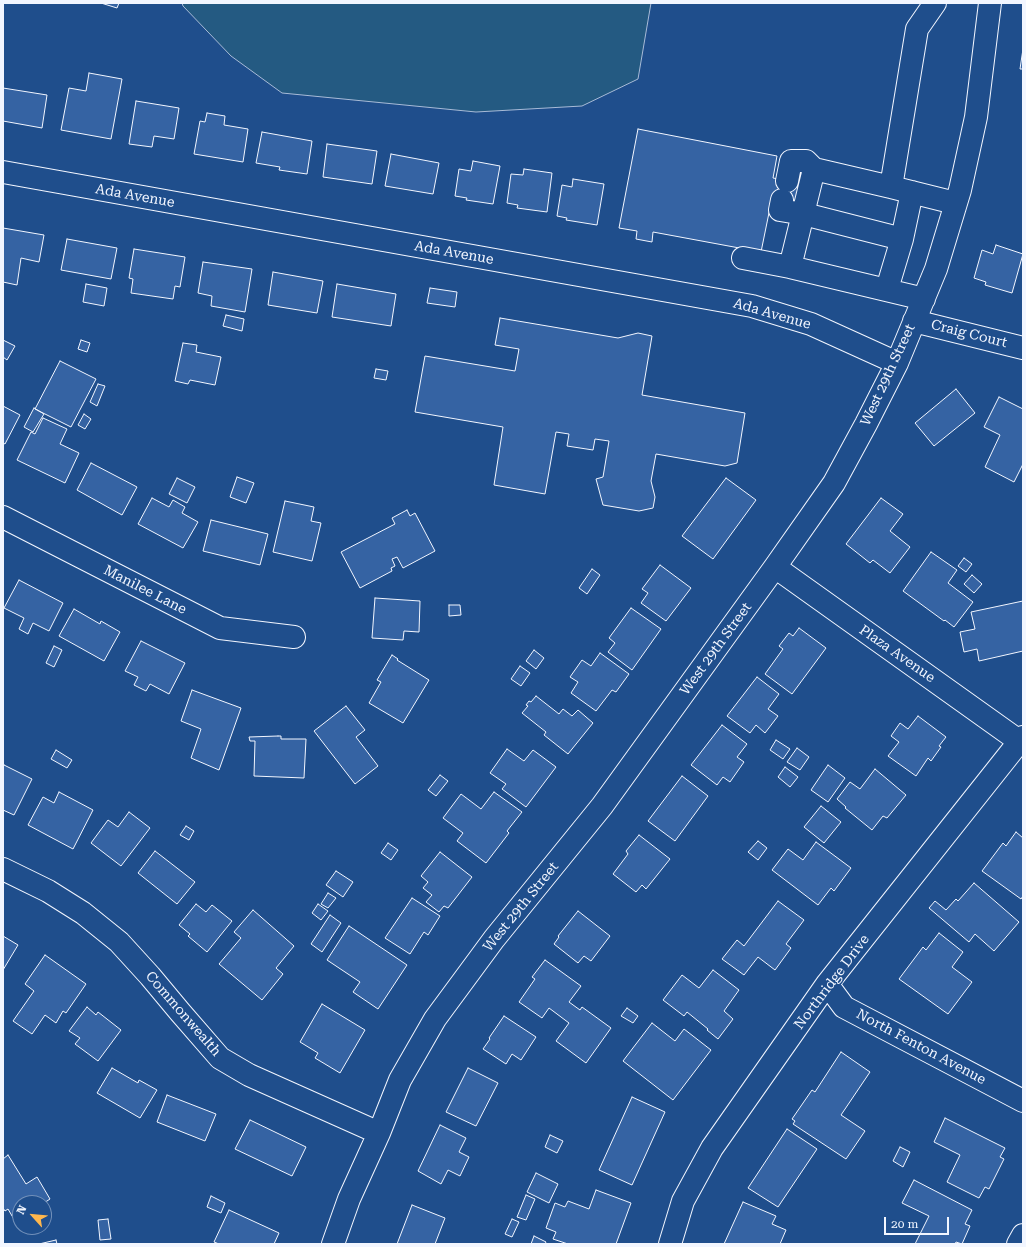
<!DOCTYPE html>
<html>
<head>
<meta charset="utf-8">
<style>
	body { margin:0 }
	#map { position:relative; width:1026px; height:1247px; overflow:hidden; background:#1f4e8c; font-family:"Roboto Serif",serif }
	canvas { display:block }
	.frame { position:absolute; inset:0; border:4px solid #f2f6ff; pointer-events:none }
	.north { position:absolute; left:12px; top:1195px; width:40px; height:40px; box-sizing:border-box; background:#1f4e8c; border:1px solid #7391ba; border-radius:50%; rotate:297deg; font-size:11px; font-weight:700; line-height:16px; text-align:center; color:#f2f6ff }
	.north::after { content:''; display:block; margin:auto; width:14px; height:18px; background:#ffb74d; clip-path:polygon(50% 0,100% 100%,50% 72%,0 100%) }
	.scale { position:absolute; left:884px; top:1217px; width:65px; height:18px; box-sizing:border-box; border:2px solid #f2f6ff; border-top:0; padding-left:5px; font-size:12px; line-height:14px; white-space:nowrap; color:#f2f6ff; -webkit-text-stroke:3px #1f4e8c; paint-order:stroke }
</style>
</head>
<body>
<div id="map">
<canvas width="1026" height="1247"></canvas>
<div class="frame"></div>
<div class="north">N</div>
<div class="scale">20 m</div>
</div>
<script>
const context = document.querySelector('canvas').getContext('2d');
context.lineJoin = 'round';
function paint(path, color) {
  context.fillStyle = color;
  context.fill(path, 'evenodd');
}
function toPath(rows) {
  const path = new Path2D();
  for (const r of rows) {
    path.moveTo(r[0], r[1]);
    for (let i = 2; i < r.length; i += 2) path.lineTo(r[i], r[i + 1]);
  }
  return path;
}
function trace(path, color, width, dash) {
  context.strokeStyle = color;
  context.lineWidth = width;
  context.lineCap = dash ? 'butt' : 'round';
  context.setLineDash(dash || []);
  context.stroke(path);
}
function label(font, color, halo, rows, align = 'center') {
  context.font = font + ' "Roboto Serif",serif';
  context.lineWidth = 3;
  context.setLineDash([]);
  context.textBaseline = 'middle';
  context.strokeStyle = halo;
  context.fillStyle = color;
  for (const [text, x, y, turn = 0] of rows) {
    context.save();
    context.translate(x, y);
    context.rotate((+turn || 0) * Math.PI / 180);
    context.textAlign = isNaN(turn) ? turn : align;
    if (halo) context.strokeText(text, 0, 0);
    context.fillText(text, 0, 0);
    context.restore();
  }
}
const green = toPath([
	[182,3,651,3,638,79,582,106,476,112,282,93,231,56,183,6,182,3]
]);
paint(green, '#245a82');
trace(green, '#a8bbd7', 1);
const building = toPath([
	[101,3,119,3,117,8,101,3],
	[1023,49,1023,69,1020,69,1023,49],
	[89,73,122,79,111,139,61,130,69,88,86,91,89,73],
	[3,88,47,95,42,128,3,121,3,88],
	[136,101,179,108,174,139,154,136,152,147,129,144,136,101],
	[207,113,225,116,224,125,248,129,243,162,194,154,200,121,205,122,207,113],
	[638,129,777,156,773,178,801,183,797,203,772,198,761,252,653,232,652,242,636,239,637,231,619,228,638,129],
	[262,132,312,141,307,174,279,170,280,167,256,163,262,132],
	[327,144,377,151,372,184,323,177,327,144],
	[391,154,439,163,433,194,385,186,391,154],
	[473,161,500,166,493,204,466,200,467,198,455,196,459,169,471,171,473,161],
	[524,169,552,173,547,212,517,208,518,205,507,203,511,174,523,175,524,169],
	[573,179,604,184,597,225,566,220,567,218,557,216,562,185,572,187,573,179],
	[3,228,44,235,39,262,21,258,17,285,3,282,3,228],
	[67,239,117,248,111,279,61,270,67,239],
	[996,245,1023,254,1012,293,985,285,986,282,974,278,982,250,993,254,996,245],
	[134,249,185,257,180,287,175,286,173,299,131,293,133,279,129,278,134,249],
	[203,262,252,269,245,312,211,306,212,296,198,293,203,262],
	[273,272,323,281,317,313,268,305,273,272],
	[86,284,107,288,104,306,83,302,86,284],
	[337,284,396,294,391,326,332,317,337,284],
	[430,288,457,292,455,307,427,303,430,288],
	[226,315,244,319,242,331,223,326,226,315],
	[500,318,618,338,638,333,652,336,642,395,745,413,737,463,725,466,656,454,651,481,655,497,653,508,639,511,603,505,596,479,603,477,609,441,595,439,593,450,567,446,569,434,556,432,545,494,494,485,503,427,415,412,425,356,515,371,519,349,495,345,500,318],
	[3,340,15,346,7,360,3,357,3,340],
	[81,340,90,343,87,352,78,349,81,340],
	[183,343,197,345,196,352,221,357,215,385,190,380,188,384,175,381,183,343],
	[60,361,96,379,71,427,35,409,60,361],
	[376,369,388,371,386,380,374,378,376,369],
	[98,384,105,386,97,406,90,402,98,384],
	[956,389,975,413,934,446,915,423,956,389],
	[999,397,1023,409,1023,464,1014,482,985,467,1000,435,984,427,999,397],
	[3,406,20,415,5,444,3,443,3,406],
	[34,408,44,414,33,432,24,427,34,408],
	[84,414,91,419,85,429,78,425,84,414],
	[43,418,67,429,60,444,79,453,65,483,17,460,31,432,35,434,43,418],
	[91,463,137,487,122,515,77,490,91,463],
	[237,477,254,483,246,503,230,497,237,477],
	[177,478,195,487,187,503,169,494,177,478],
	[726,478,756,500,713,559,682,536,726,478],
	[152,498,169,507,173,500,185,507,182,513,198,522,183,548,138,524,152,498],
	[881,498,903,514,890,531,910,547,890,573,873,560,870,563,846,544,881,498],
	[285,501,314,507,311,521,321,523,312,561,273,552,285,501],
	[407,510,410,516,415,513,435,551,403,568,397,557,392,559,395,566,391,568,392,571,360,588,341,552,395,524,392,518,407,510],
	[211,520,268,534,260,565,203,551,211,520],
	[931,552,957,570,948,583,973,602,954,627,945,620,944,621,903,591,931,552],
	[964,558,972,564,966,572,958,566,964,558],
	[660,565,691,588,666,621,641,603,648,593,642,589,660,565],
	[592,569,600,575,587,594,579,588,592,569],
	[972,575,982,584,974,593,964,584,972,575],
	[19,580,63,603,49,631,33,623,28,634,19,629,24,618,4,608,19,580],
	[375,598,420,601,419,632,404,631,403,640,372,638,375,598],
	[1023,601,1023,651,979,661,977,649,964,652,960,632,975,629,971,612,1023,601],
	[449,605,460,605,461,615,449,616,449,605],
	[631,608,661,629,632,670,608,652,615,643,609,638,631,608],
	[74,609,100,624,101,621,120,632,104,661,59,636,74,609],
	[799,628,826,648,792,694,765,674,783,649,779,646,789,633,793,636,799,628],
	[141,641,185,663,169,694,150,684,146,691,134,685,138,677,125,671,141,641],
	[54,646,62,650,54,667,46,663,54,646],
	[534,650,544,658,536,669,526,661,534,650],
	[600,653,629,674,616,692,612,690,596,711,571,693,578,682,570,677,582,660,591,666,600,653],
	[392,655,398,659,397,660,429,680,403,723,369,703,381,682,377,680,392,655],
	[520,666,530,673,521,686,511,679,520,666],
	[757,677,779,694,768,709,778,716,765,733,756,725,750,733,727,716,757,677],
	[192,690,241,708,219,770,191,758,201,729,181,721,192,690],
	[536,696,559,714,563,709,572,716,578,710,593,723,568,754,544,735,546,732,522,713,528,706,526,705,529,701,531,702,536,696],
	[346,706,365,730,356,737,378,766,355,784,314,731,346,706],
	[918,716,946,737,939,746,941,747,931,761,928,758,916,776,888,756,899,742,891,736,900,723,908,729,918,716],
	[722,725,747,744,737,757,744,762,730,782,723,777,717,785,691,765,722,725],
	[278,736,281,736,281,739,306,739,304,778,254,776,255,741,250,741,249,737,278,736],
	[776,740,790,749,783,759,770,750,776,740],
	[797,748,809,757,800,770,787,762,797,748],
	[507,749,524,761,533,750,556,767,526,807,502,789,506,784,490,773,507,749],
	[56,750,72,760,67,768,51,759,56,750],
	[4,765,32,779,14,815,3,810,3,767,4,765],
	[828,765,845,778,828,802,811,790,828,765],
	[785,767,798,777,790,787,778,777,785,767],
	[875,769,906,795,887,818,883,816,872,830,845,808,846,807,837,799,850,782,860,789,875,769],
	[440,775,448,781,436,796,428,790,440,775],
	[682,776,708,796,675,841,648,821,682,776],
	[59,792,93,810,73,849,28,825,43,797,54,803,59,792],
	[494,792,522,812,507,831,509,833,486,863,457,841,463,833,443,818,461,794,481,809,494,792],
	[821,806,841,822,824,843,804,827,821,806],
	[129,812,150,828,121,866,91,843,108,820,118,827,129,812],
	[186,826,194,831,189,840,180,835,186,826],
	[1016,832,1023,838,1023,896,1021,899,982,871,1003,843,1006,846,1016,832],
	[639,835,670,859,646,889,642,885,636,892,613,874,628,854,626,851,639,835],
	[758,841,767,848,758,860,748,852,758,841],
	[816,842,851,868,834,891,831,888,818,905,772,870,788,849,803,860,816,842],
	[388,843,398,850,391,860,381,853,388,843],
	[155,851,195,882,177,904,138,873,155,851],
	[440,852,472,877,448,908,444,906,439,912,426,902,432,895,423,888,428,882,421,876,440,852],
	[336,871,353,882,343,897,326,885,336,871],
	[974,883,1019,922,994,951,975,934,969,942,929,908,935,901,946,910,956,899,958,901,974,883],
	[328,893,336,898,328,908,321,904,328,893],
	[412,898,440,916,428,935,424,932,410,954,385,938,412,898],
	[778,901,804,920,786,944,791,948,775,970,758,957,744,975,722,959,737,940,744,946,778,901],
	[196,904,206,912,212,905,232,921,207,952,188,936,190,934,179,925,196,904],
	[318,904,328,911,321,920,312,913,318,904],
	[253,910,294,946,276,968,283,974,262,1000,219,964,241,938,234,932,253,910],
	[578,911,610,936,591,961,584,956,578,963,554,944,559,937,558,936,578,911],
	[330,915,341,923,322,952,311,944,330,915],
	[349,926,407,965,378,1009,353,992,360,982,327,960,349,926],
	[939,933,963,952,952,967,972,982,948,1014,899,979,923,947,926,950,939,933],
	[3,936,18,945,3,970,3,936],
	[45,955,86,984,66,1013,63,1011,56,1023,45,1015,32,1034,13,1021,34,991,25,984,45,955],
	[545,960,581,986,569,1002,580,1010,582,1007,611,1028,586,1063,556,1041,569,1023,549,1008,542,1018,519,1002,535,979,532,977,545,960],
	[713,970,739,990,724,1011,733,1019,718,1039,707,1030,708,1029,687,1012,684,1016,663,1000,682,975,699,988,713,970],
	[322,1004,365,1030,340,1073,315,1058,318,1053,300,1042,322,1004],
	[87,1007,96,1015,98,1012,121,1030,98,1061,75,1044,80,1038,69,1031,87,1007],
	[627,1008,638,1016,633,1023,621,1016,627,1008],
	[504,1016,536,1037,521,1060,512,1054,506,1064,483,1049,490,1039,489,1038,504,1016],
	[652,1023,675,1041,684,1029,711,1050,673,1100,623,1061,652,1023],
	[841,1052,870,1072,841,1115,865,1131,846,1159,793,1124,795,1121,792,1119,812,1090,815,1092,841,1052],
	[112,1068,138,1083,139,1080,157,1090,140,1118,97,1093,112,1068],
	[468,1068,498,1083,476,1126,446,1112,468,1068],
	[167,1095,216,1114,205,1141,157,1122,167,1095],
	[632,1097,665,1112,632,1185,599,1170,632,1097],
	[945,1118,1005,1148,1000,1157,1004,1159,989,1189,985,1187,979,1198,947,1182,960,1155,934,1142,945,1118],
	[250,1120,306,1147,292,1176,235,1149,250,1120],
	[440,1125,466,1138,459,1152,469,1157,460,1176,448,1170,441,1184,418,1171,440,1125],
	[787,1129,817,1149,778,1207,748,1188,787,1129],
	[550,1135,563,1141,557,1153,545,1147,550,1135],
	[900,1147,910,1152,903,1167,893,1161,900,1147],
	[8,1155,26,1184,37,1177,50,1199,44,1203,20,1203,20,1218,15,1221,8,1209,5,1211,3,1208,3,1159,8,1155],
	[536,1173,558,1184,549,1203,527,1192,536,1173],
	[914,1180,972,1210,965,1224,970,1226,962,1244,956,1242,955,1244,915,1244,929,1216,902,1203,914,1180],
	[596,1190,631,1203,616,1244,568,1244,553,1239,556,1232,546,1228,555,1203,565,1207,568,1201,589,1209,596,1190],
	[526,1195,535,1199,526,1220,517,1217,526,1195],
	[211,1196,225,1203,221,1213,207,1207,211,1196],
	[743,1202,776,1216,772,1224,786,1230,780,1244,724,1244,743,1202],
	[412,1205,445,1218,435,1244,397,1244,412,1205],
	[229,1210,279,1233,274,1244,219,1244,214,1242,229,1210],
	[108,1219,111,1239,100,1240,98,1220,108,1219],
	[512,1219,519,1222,512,1237,505,1234,512,1219],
	[534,1236,546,1242,545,1244,531,1244,534,1236],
	[56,1240,57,1244,39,1244,56,1240]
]);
paint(building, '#3563a3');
trace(building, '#f2f6ff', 1);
const minor = toPath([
	[3,172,752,306,811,324,897,363],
	[787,181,791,161,806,161,814,169],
	[891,187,917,29,935,3],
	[782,200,780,210,804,214,902,239],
	[743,258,790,267],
	[887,289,902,239,912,192],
	[924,299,790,267,814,169,891,187,955,203],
	[914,321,1023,348],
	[3,517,220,628,294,637],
	[775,567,1019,741],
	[3,869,48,891,83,913,119,942,150,976,180,1012,220,1058,249,1075,379,1133],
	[827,984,844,1007,1023,1101],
	[333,1244,349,1199,379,1133,400,1080,435,1019,494,939,602,806,775,567,834,483,866,424,897,363,936,269,960,190,976,117,990,3],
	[670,1244,683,1201,712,1148,827,984,1023,737],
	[1018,1244,1023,1235]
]);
trace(minor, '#f2f6ff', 24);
trace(minor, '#1f4e8c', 22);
label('14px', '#f2f6ff', '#1f4e8c', [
	["Ada Avenue",135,196,10],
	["Ada Avenue",454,253,10],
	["Ada Avenue",772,314,16],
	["Craig Court",969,334,14],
	["West 29th Street",888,375,-65],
	["Manilee Lane",145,590,27],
	["West 29th Street",716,649,-54],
	["Plaza Avenue",897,654,35],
	["West 29th Street",521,907,-51],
	["Northridge Drive",832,982,-53],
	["Commonwealth",183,1014,49],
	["North Fenton Avenue",921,1047,28]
]);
</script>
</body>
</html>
